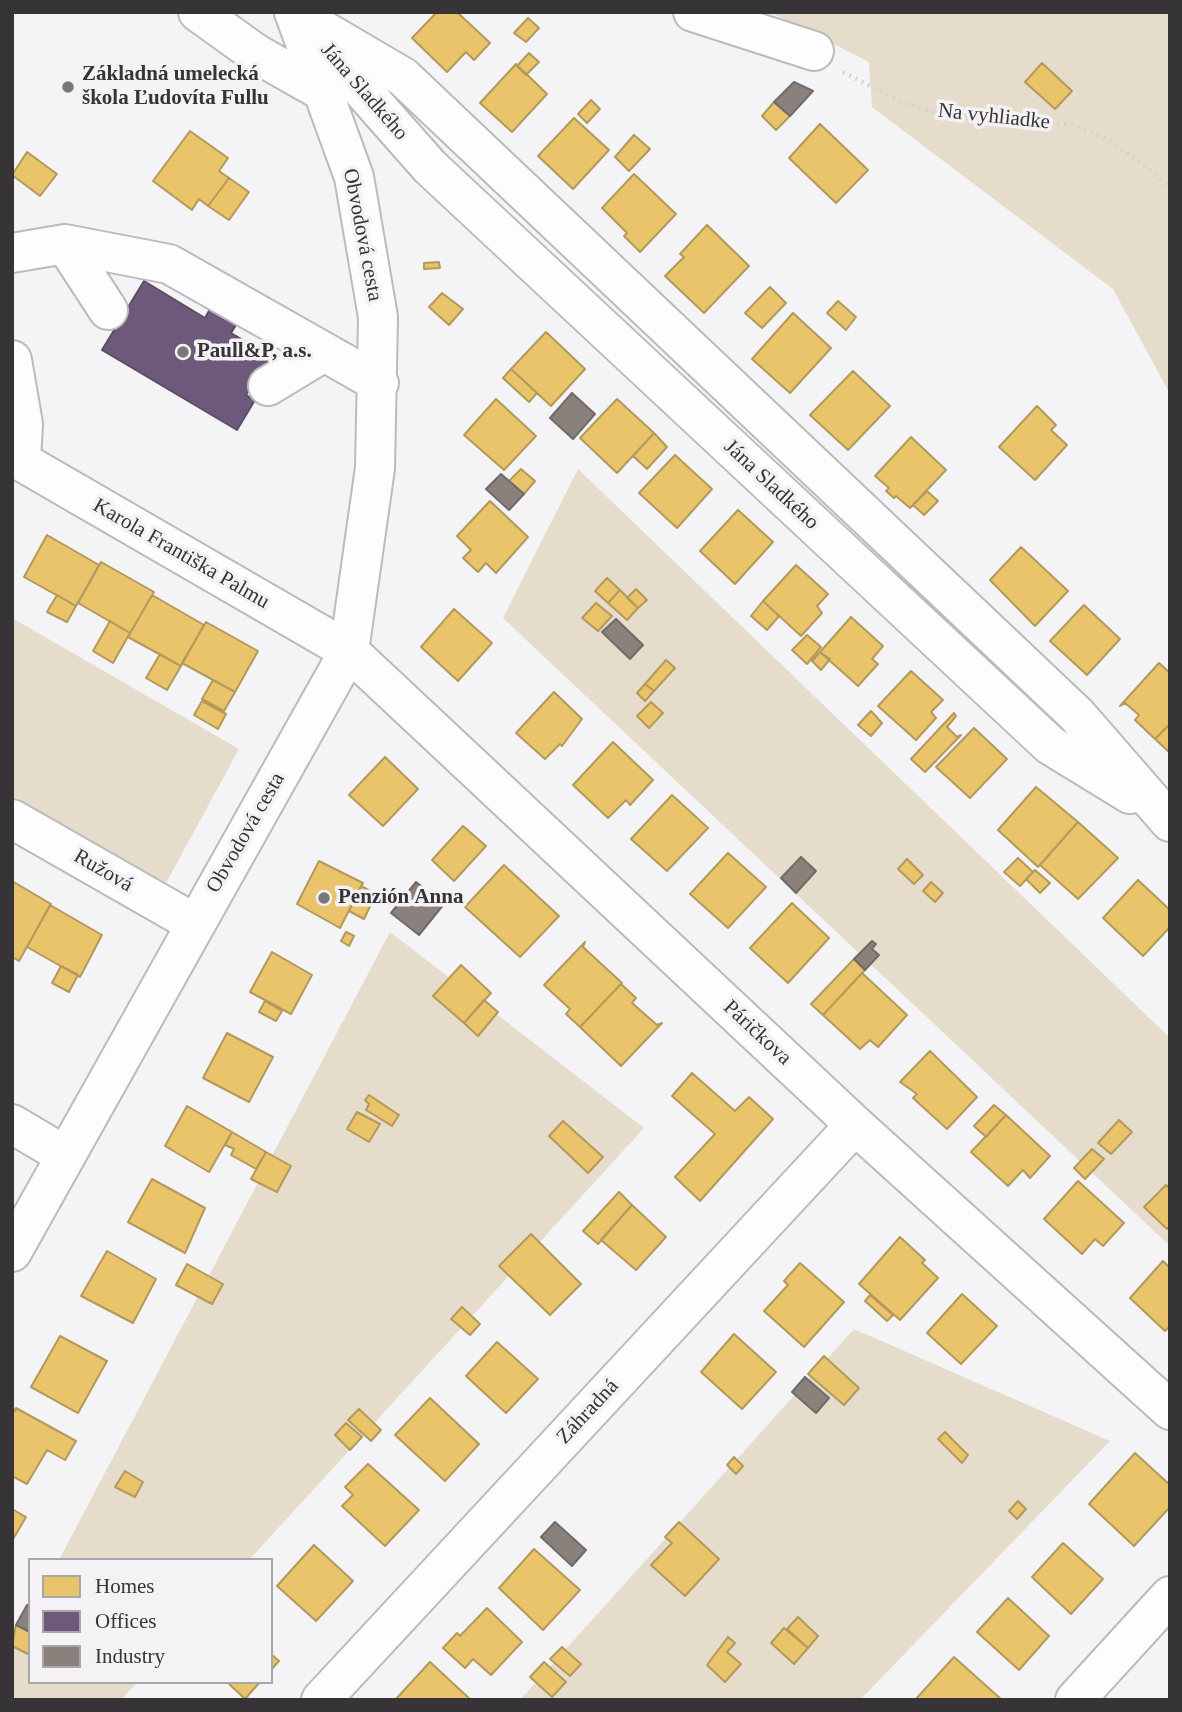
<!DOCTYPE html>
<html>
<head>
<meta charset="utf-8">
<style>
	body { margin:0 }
	#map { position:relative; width:1182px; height:1712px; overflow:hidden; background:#f4f3f5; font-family:"Times New Roman",serif }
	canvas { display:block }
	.frame { position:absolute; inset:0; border:14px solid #363436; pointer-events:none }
	.legend { position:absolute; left:28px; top:1558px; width:245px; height:126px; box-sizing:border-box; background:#f5f2f6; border:2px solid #a9a6a9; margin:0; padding:9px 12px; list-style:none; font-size:21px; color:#363436 }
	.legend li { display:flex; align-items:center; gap:14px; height:35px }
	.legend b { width:35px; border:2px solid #a9a6a9 }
</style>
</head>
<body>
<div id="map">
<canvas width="1182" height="1712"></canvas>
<div class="frame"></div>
<ul class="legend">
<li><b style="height:19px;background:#e9c46a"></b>Homes</li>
<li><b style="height:19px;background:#6d597a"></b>Offices</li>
<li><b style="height:19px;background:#8a817c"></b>Industry</li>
</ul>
</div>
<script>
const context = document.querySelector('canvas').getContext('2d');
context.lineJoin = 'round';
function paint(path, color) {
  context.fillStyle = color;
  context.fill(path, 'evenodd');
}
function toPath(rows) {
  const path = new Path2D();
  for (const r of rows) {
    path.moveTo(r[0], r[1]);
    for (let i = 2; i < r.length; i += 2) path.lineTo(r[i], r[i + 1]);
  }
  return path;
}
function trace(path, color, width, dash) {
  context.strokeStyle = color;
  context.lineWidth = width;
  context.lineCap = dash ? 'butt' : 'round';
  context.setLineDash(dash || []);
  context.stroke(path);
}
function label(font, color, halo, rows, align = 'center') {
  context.font = font + ' "Times New Roman",serif';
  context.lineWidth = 7;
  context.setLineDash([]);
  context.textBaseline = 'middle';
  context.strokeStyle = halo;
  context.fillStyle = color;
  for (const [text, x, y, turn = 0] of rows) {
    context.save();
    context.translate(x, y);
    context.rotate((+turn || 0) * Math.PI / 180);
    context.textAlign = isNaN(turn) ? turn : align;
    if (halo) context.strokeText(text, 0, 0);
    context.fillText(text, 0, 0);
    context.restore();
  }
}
paint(toPath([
	[770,12,1168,12,1170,394,1113,289,872,107,869,62],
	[578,469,1170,1038,1170,1246,503,618],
	[12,618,239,749,166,883,12,797],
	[390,932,644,1128,249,1560,59,1560],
	[854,1329,1110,1441,860,1700,520,1700],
	[30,1616,30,1682,137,1682,121,1700,12,1700,12,1649]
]), '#e5dccb');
const homes = toPath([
	[437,12,457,12,490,43,474,60,466,52,447,72,412,38,437,12],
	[528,18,539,28,526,42,514,33,528,18],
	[529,53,539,62,526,75,517,66,529,53],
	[1042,63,1072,91,1055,109,1025,82,1042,63],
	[516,64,547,94,512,132,480,103,516,64],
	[591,100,600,109,587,123,578,114,591,100],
	[774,102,790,116,776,130,762,116,774,102],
	[574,118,609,150,573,189,538,156,574,118],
	[820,124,868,170,836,203,789,158,820,124],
	[190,131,228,158,219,171,229,178,208,206,199,199,192,210,153,181,190,131],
	[634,135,650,149,629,171,615,157,634,135],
	[27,152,57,174,40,196,12,175,27,152],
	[634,174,676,214,640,252,624,236,627,233,602,208,634,174],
	[229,178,249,192,229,220,208,206,229,178],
	[707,225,749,266,704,313,665,276,684,257,680,254,707,225],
	[439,262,440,268,424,269,424,263,439,262],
	[770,287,786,303,762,328,745,313,770,287],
	[442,293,463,309,449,325,429,307,442,293],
	[838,301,856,317,846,330,827,313,838,301],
	[793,313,831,348,790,393,752,359,793,313],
	[546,332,585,369,551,406,511,369,546,332],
	[511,369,537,393,529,402,503,378,511,369],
	[853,371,890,406,848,450,810,415,853,371],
	[496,399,536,436,504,470,464,435,496,399],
	[617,399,654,433,617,473,580,438,617,399],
	[1037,406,1056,425,1051,430,1067,445,1035,480,999,447,1037,406],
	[654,433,667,447,647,469,633,456,654,433],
	[911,437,946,470,910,508,896,496,894,498,886,491,889,488,875,476,911,437],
	[675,455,712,489,677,528,639,493,675,455],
	[521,469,535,481,524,494,509,481,521,469],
	[927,491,938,501,924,515,913,505,927,491],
	[490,501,528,537,496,573,486,563,478,572,463,558,471,550,457,536,490,501],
	[738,510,773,542,735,584,700,551,738,510],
	[47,535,99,565,76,606,24,577,47,535],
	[1021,547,1068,591,1035,626,990,580,1021,547],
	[101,562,154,592,130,633,78,603,101,562],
	[796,565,828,594,817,606,822,613,801,636,763,601,796,565],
	[607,578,620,590,608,603,595,591,607,578],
	[636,589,647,600,638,608,627,598,636,589],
	[620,590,638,608,627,620,608,603,620,590],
	[57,595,76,606,67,622,47,612,57,595],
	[152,595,204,625,181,666,128,637,152,595],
	[763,601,779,616,767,630,751,616,763,601],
	[596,603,612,616,598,631,582,618,596,603],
	[1084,605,1120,639,1087,675,1050,641,1084,605],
	[454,609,492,643,458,681,421,647,454,609],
	[851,617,883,646,872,659,878,664,858,686,820,652,851,617],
	[110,621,130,633,113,663,93,651,110,621],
	[206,622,258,651,235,692,182,663,206,622],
	[807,635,821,647,807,664,792,650,807,635],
	[820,652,830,659,821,670,812,661,820,652],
	[160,654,181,666,167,690,146,678,160,654],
	[666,660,675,668,654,691,645,684,666,660],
	[1159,663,1170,673,1170,724,1155,739,1135,720,1139,715,1125,703,1120,706,1159,663],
	[911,671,943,700,931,712,936,718,916,740,878,706,911,671],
	[213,680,235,692,224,711,202,699,213,680],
	[645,684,654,691,645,701,637,693,645,684],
	[554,692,582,719,562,746,560,744,545,759,516,733,554,692],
	[202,701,226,714,218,729,194,715,202,701],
	[651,702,663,713,649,728,637,716,651,702],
	[871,711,882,723,871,736,858,725,871,711],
	[954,713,956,716,947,727,957,737,961,735,925,772,911,759,954,713],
	[1170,724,1170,753,1155,739,1170,724],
	[974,728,1007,759,970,798,936,767,974,728],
	[613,742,653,780,630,805,626,800,608,818,573,785,613,742],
	[385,757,418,789,383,826,349,795,385,757],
	[1036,787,1078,822,1038,867,998,830,1036,787],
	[672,795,708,828,667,871,631,839,672,795],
	[1078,822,1118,858,1078,899,1040,865,1078,822],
	[463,826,486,846,454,881,432,860,463,826],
	[728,853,766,887,728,928,690,894,728,853],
	[1018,858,1033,872,1020,886,1004,872,1018,858],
	[907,859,923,875,914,884,898,869,907,859],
	[319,861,363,883,340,928,297,904,319,861],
	[504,865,559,916,520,957,465,907,504,865],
	[1035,870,1050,883,1040,893,1026,879,1035,870],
	[1138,880,1170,910,1170,927,1143,956,1103,918,1138,880],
	[12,881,51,904,19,961,12,957,12,881],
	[931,882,943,893,935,902,923,891,931,882],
	[361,886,376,894,364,919,349,911,361,886],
	[792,903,829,938,788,983,750,948,792,903],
	[50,905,102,935,80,977,27,947,50,905],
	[346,932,354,936,349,946,341,941,346,932],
	[585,942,583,947,622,983,580,1027,566,1014,570,1009,544,985,585,942],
	[272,952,312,975,291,1014,250,992,272,952],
	[854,959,865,970,823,1015,811,1004,854,959],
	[461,965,491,993,464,1023,433,996,461,965],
	[61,966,78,975,69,992,52,983,61,966],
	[862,973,907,1015,878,1047,870,1040,860,1049,823,1015,862,973],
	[621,984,636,998,632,1003,657,1025,662,1023,621,1066,580,1027,621,984],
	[484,1000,498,1012,478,1036,464,1023,484,1000],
	[265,1001,282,1011,276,1021,259,1012,265,1001],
	[227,1033,273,1057,249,1102,203,1078,227,1033],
	[930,1051,977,1097,947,1129,913,1098,917,1094,900,1082,930,1051],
	[692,1073,735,1111,749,1097,773,1119,700,1201,675,1177,715,1134,672,1096,692,1073],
	[369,1095,399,1115,392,1126,366,1110,369,1104,365,1100,369,1095],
	[994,1105,1006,1115,986,1137,974,1126,994,1105],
	[187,1106,232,1132,209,1172,165,1146,187,1106],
	[357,1112,380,1124,369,1142,347,1129,357,1112],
	[1006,1115,1050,1156,1030,1178,1023,1170,1008,1186,971,1152,1006,1115],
	[1119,1120,1132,1132,1111,1154,1098,1143,1119,1120],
	[563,1121,603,1157,588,1173,549,1136,563,1121],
	[232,1132,266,1152,256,1169,231,1155,234,1149,225,1145,232,1132],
	[1092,1149,1104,1159,1085,1179,1074,1168,1092,1149],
	[266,1152,291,1166,277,1192,251,1179,266,1152],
	[152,1179,205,1208,185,1253,128,1222,152,1179],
	[1078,1181,1124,1223,1103,1246,1095,1239,1082,1254,1044,1219,1078,1181],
	[1166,1185,1170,1189,1170,1226,1167,1229,1144,1207,1166,1185],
	[619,1192,632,1205,598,1244,583,1231,619,1192],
	[632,1205,666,1237,636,1270,601,1240,632,1205],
	[531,1234,581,1284,550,1315,499,1266,531,1234],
	[900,1237,925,1260,922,1263,938,1278,900,1320,859,1284,900,1237],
	[107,1251,156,1279,133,1323,81,1296,107,1251],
	[1163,1261,1170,1268,1170,1326,1165,1331,1130,1298,1163,1261],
	[800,1263,844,1302,804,1347,764,1311,788,1285,784,1281,800,1263],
	[187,1264,223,1284,212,1304,176,1285,187,1264],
	[962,1294,997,1326,961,1364,927,1333,962,1294],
	[870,1295,893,1315,887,1321,865,1301,870,1295],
	[462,1307,480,1324,470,1335,451,1319,462,1307],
	[734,1334,776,1372,742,1409,701,1372,734,1334],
	[60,1336,107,1361,78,1413,31,1387,60,1336],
	[497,1342,538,1379,506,1413,466,1376,497,1342],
	[824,1356,859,1388,844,1405,808,1374,824,1356],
	[430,1398,479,1444,445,1481,395,1435,430,1398],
	[16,1408,76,1441,65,1460,47,1450,27,1484,12,1476,12,1415,16,1408],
	[359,1409,381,1430,371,1441,348,1420,359,1409],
	[346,1423,362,1437,350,1450,335,1435,346,1423],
	[945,1432,968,1455,962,1463,938,1439,945,1432],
	[1135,1453,1170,1485,1170,1507,1134,1546,1089,1504,1135,1453],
	[734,1457,743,1466,736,1474,727,1465,734,1457],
	[368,1464,419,1510,385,1546,342,1506,353,1495,345,1487,368,1464],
	[125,1471,143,1482,135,1497,115,1487,125,1471],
	[1018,1501,1026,1509,1017,1519,1009,1511,1018,1501],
	[12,1509,26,1517,12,1541,12,1509],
	[679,1522,719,1559,685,1596,651,1565,672,1543,665,1537,679,1522],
	[1063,1543,1103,1579,1071,1614,1032,1577,1063,1543],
	[314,1545,353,1581,316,1621,277,1586,314,1545],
	[534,1549,580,1590,543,1630,499,1588,534,1549],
	[1008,1598,1049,1636,1019,1670,977,1632,1008,1598],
	[487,1608,522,1642,491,1675,473,1659,465,1668,443,1648,457,1633,460,1636,487,1608],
	[798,1617,818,1636,808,1648,787,1629,798,1617],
	[16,1625,30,1632,30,1655,12,1646,16,1625],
	[784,1628,808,1648,794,1664,771,1643,784,1628],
	[728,1637,735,1643,727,1652,741,1664,725,1682,707,1665,728,1637],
	[562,1647,581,1664,570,1676,550,1659,562,1647],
	[271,1654,279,1661,271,1670,271,1654],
	[954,1657,1002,1700,915,1700,954,1657],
	[430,1662,471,1700,395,1700,430,1662],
	[544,1662,566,1682,552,1697,530,1677,544,1662],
	[227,1682,260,1682,245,1699,227,1682]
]);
paint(homes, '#e9c46a');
trace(homes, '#b3995a', 2);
const offices = toPath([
	[144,281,205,318,210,309,236,325,231,333,270,356,246,395,255,400,237,430,102,350,144,281]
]);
paint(offices, '#6d597a');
trace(offices, '#5c4e66', 2);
const industry = toPath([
	[794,82,813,91,790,116,774,102,794,82],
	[572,393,595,414,573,439,550,418,572,393],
	[501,474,524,494,509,510,486,489,501,474],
	[616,619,643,645,630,659,602,632,616,619],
	[801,857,816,871,796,893,781,878,801,857],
	[416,882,444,904,419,935,391,913,416,882],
	[872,941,876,944,872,949,879,955,865,970,854,959,872,941],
	[805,1377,829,1398,816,1413,792,1392,805,1377],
	[555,1522,586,1550,572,1566,541,1537,555,1522],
	[27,1605,30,1607,30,1632,16,1625,27,1605]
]);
paint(industry, '#8a817c');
trace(industry, '#716a67', 2);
const minor = toPath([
	[198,12,255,53,322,91],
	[693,12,814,51],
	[294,13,403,77,1077,715,1170,822],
	[317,39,430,167,1050,745,1130,794],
	[65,244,108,310],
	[12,253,65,244,169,264,379,383],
	[12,360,23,424,21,461],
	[268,386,324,352],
	[12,456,349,651,855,1125,1170,1410],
	[12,819,194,923],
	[12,1124,66,1156],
	[12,1252,349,651,375,468,378,317,354,177,294,12],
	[321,1700,855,1125],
	[1075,1700,1170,1596]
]);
trace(minor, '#bbbabc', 42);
trace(toPath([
	[843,72,903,103,951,117,1075,125,1109,140,1145,166,1170,188]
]), '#d4d4d4', 4.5, [2, 5]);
trace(minor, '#fdfdfe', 38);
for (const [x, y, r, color] of [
	[68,87,7,"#787779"],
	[183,352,7,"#787779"],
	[324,898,7,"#787779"]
]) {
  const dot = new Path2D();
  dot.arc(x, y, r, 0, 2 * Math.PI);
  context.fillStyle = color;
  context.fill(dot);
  trace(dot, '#f5f2f6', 2.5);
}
label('bold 21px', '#363436', '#f5f2f6', [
	["Základná umelecká",82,75],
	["škola Ľudovíta Fullu",82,99],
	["Paull&P, a.s.",197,352],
	["Penzión Anna",338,898]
], 'left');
label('21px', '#363436', '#f5f2f6', [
	["Jána Sladkého",364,92,49],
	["Na vyhliadke",994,117,6],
	["Obvodová cesta",362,235,79],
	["Jána Sladkého",771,485,43],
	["Karola Františka Palmu",181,554,30],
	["Obvodová cesta",246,833,-60],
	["Ružová",103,871,30],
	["Páričkova",757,1033,43],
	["Záhradná",588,1412,-47]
]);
</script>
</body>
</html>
